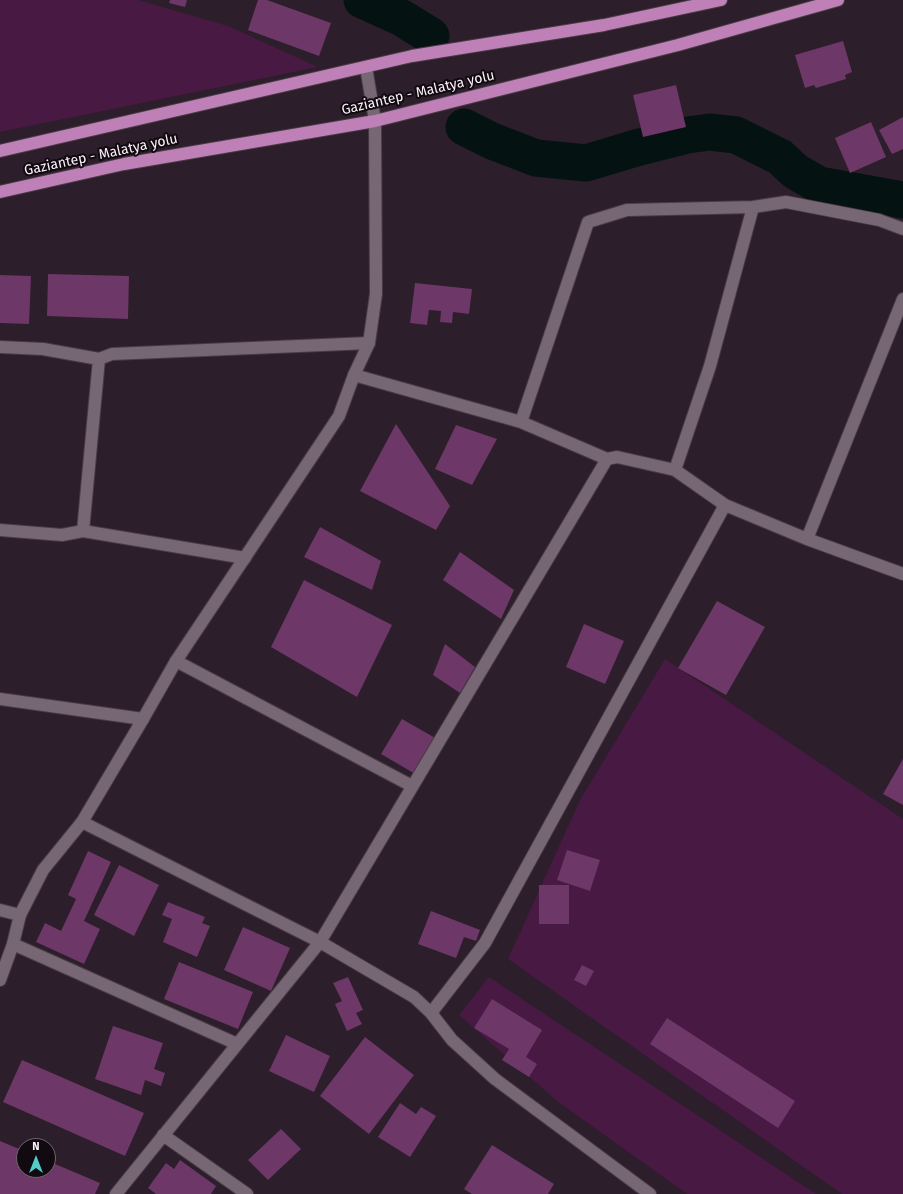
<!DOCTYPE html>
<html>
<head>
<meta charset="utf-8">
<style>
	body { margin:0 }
	#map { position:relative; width:903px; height:1194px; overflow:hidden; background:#2c1e2a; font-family:"Fira Sans",sans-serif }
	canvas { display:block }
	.north { position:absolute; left:16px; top:1138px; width:40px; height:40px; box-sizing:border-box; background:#110a10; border:1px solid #6f666d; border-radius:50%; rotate:0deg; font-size:11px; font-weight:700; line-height:16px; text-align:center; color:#fbf1f9 }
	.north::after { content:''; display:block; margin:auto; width:14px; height:18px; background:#53cdca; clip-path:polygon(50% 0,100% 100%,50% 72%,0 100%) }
</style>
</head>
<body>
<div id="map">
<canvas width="903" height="1194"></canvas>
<div class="north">N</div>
</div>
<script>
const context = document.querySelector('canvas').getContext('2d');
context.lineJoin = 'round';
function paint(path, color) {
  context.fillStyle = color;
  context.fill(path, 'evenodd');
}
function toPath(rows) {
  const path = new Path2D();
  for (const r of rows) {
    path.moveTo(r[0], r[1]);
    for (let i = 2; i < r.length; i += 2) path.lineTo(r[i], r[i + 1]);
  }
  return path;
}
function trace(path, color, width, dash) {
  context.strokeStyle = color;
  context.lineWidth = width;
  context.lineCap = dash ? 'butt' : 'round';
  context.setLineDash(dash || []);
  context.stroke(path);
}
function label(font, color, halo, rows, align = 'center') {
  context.font = font + ' "Fira Sans",sans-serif';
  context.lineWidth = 4;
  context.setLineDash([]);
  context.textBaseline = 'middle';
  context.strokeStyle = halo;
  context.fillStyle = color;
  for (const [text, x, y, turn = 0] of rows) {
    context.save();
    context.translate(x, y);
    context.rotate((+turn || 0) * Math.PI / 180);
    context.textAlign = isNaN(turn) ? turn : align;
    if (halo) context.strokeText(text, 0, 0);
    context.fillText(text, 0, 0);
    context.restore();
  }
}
paint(toPath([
	[0,0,138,0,228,26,318,67,0,132],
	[665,659,903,819,903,1194,842,1194,508,959,580,800],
	[489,977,816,1194,687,1194,557,1101,459,1015]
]), '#471943');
trace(toPath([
	[362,0,402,18,431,36],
	[464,127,492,141,536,158,586,163,636,148,687,135,710,132,736,135,780,157,795,171,819,185,903,200]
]), '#051212', 37);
paint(toPath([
	[170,0,187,0,185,7,169,3],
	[258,0,267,0,331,23,319,56,248,30],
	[843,41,852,72,845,75,846,79,816,88,814,85,805,88,795,55],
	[676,85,686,127,643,137,633,95],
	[903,117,903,149,892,154,879,130],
	[871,122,886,157,850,173,835,138],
	[48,274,129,276,128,319,47,316],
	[0,275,31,276,29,324,0,323],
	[415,283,472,289,469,314,453,312,452,323,440,322,441,311,429,310,427,325,410,323],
	[396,424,450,506,436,530,360,491],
	[456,425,497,439,472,485,435,469],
	[320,527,381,561,372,590,304,557],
	[460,552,514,590,501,619,443,580],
	[304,580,392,625,357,697,271,647],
	[717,601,765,627,726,695,678,668],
	[584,624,624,641,605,684,566,667],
	[445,644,475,667,460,693,433,675],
	[402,719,437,739,417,775,381,754],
	[903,759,903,805,883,794],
	[567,850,600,860,590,891,557,880],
	[88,851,111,862,84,921,100,929,84,964,36,942,45,923,61,931,76,899,68,895],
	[119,865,159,885,134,936,94,915],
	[539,885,569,885,569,924,539,924],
	[168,902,205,917,202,923,210,926,197,957,163,942,172,919,162,915],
	[431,911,480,930,476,941,464,937,456,958,418,944],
	[243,927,290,948,271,991,224,970],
	[179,962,253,992,238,1029,164,999],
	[582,965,594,971,586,986,574,980],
	[348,977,363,1010,356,1013,362,1024,347,1031,335,1004,342,1001,333,983],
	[492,999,542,1030,526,1057,537,1064,529,1077,502,1060,509,1049,474,1028],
	[667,1018,795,1101,778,1128,650,1044],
	[113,1026,163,1043,154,1069,165,1073,161,1086,145,1080,141,1095,95,1079],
	[286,1035,330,1056,314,1092,269,1071],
	[365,1037,414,1075,369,1134,320,1096],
	[22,1060,144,1113,125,1156,3,1102],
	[400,1103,416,1114,421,1107,436,1116,410,1157,378,1137],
	[281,1129,301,1149,268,1180,248,1160],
	[0,1141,24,1151,24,1170,48,1170,48,1161,100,1183,95,1194,0,1194],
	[492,1145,554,1184,548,1194,472,1194,464,1189],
	[180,1160,216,1186,211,1194,156,1194,148,1188,166,1163,174,1169]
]), '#6d3767');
const minor = toPath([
	[0,347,43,349,99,359,112,354,369,343],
	[354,375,521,422,607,459,617,457,675,470,725,505,807,539,903,574],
	[521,422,588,222,627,210,753,207,786,202,879,220,903,229],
	[675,470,710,366,753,207],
	[0,530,62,535,83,531,245,558],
	[83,531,99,359],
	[807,539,903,299],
	[176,661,412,786],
	[0,699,143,719],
	[82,822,320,942,414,997,431,1013,452,1040,495,1079,650,1194],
	[0,910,20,915],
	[13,944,237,1044],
	[431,1013,485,943,725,505],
	[163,1135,247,1194],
	[116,1194,320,942,607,459]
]);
const tertiary = toPath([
	[0,980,13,944,20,915,43,870,82,822,143,719,176,661,339,416,354,375,369,343,376,294,375,121,366,67]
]);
const trunk = toPath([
	[0,151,412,56,604,25,721,0],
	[0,192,124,164,375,121,678,45,838,0]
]);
trace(minor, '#473b45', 14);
trace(tertiary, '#473b45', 14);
trace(trunk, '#473b45', 14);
trace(minor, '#776674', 12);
trace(tertiary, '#776674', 12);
trace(trunk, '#bf80b7', 12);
label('14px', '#fbf1f9', '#110a10', [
	["Gaziantep - Malatya yolu",418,93,-13],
	["Gaziantep - Malatya yolu",101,155,-12]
]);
</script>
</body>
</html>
